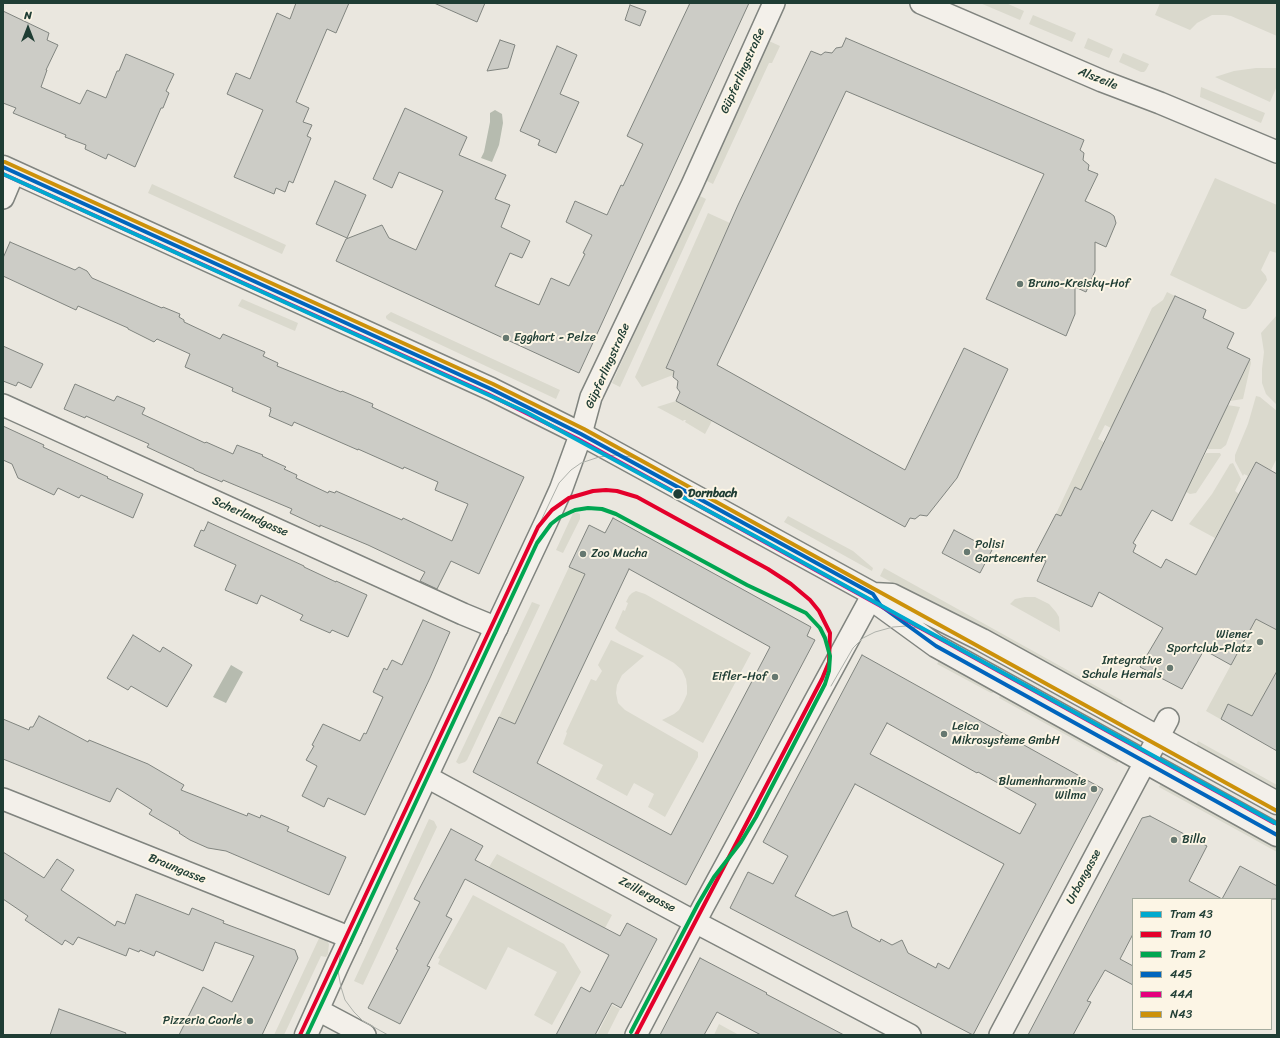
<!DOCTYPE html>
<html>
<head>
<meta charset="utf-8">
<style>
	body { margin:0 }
	#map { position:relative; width:1280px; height:1038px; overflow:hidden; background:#eae7df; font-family:Sriracha,sans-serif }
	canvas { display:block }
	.frame { position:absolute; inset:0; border:4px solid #1f3d34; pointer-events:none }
	.legend { position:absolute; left:1132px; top:898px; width:140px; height:132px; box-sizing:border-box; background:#fcf5e5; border:1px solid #a4ab9e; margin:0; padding:5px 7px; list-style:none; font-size:12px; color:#1f3d34 }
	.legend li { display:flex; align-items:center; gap:8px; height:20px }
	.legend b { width:20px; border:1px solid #a4ab9e }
	.north { position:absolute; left:8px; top:8px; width:40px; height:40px; -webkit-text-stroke:3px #fcf5e5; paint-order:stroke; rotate:0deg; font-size:11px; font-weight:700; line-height:16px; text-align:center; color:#1f3d34 }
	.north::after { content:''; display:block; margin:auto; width:14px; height:18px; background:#1f3d34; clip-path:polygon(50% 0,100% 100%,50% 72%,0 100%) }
</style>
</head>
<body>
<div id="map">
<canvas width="1280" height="1038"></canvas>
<div class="frame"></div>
<ul class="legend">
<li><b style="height:5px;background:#00a9ce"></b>Tram 43</li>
<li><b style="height:5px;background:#e4002b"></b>Tram 10</li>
<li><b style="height:5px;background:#00a651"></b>Tram 2</li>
<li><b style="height:5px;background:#0065bd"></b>445</li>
<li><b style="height:5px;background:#e5007d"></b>44A</li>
<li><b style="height:5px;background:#cc910a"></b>N43</li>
</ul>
<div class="north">N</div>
</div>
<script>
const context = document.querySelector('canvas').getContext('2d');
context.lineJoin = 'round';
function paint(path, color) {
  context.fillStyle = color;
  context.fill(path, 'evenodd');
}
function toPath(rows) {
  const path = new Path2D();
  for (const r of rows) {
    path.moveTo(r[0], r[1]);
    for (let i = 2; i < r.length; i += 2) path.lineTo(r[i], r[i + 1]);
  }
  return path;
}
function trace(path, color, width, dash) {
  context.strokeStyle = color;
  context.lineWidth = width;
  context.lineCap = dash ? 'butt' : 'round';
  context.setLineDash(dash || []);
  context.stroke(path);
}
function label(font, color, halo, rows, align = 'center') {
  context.font = font + ' Sriracha,sans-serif';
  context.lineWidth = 4;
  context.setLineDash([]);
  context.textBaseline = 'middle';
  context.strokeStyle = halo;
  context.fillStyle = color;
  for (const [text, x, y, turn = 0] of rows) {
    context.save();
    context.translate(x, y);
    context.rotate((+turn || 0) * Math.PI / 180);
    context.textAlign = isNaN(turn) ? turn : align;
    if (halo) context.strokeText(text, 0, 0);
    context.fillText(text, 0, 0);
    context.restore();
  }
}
paint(toPath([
	[980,3,1006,3,1024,11,1020,20],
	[1160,3,1277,3,1277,36,1231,16,1225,15,1212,15,1197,23,1190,30,1155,15],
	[1033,15,1076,33,1072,42,1029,24],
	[1088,38,1113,49,1109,58,1084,48],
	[769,41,780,46,772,63,769,63,713,184,705,180],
	[1123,53,1149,64,1146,70,1144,72,1141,72,1119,62],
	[1256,68,1277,68,1277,86,1270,102,1215,77,1234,71],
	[1201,87,1265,113,1261,123,1200,97],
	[1215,178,1277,205,1277,253,1270,251,1261,270,1266,276,1267,280,1250,306,1246,309,1242,309,1170,275],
	[152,184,286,245,282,254,148,193],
	[698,195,706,199,620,387,612,383],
	[708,213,730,223,666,367,674,371,673,375,642,387,635,377],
	[1167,292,1175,296,1111,428,1105,425,1098,439,1104,442,1081,490,1075,487,1069,500,1074,503,1066,519,1056,514,1152,308,1163,300],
	[242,299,298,323,295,331,238,306],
	[391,312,560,390,556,399,388,320,386,318,386,316],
	[1277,315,1277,405,1266,394,1262,383,1262,369,1264,352,1261,333],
	[1250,359,1251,363,1243,399,1230,401,1234,393,1215,384,1222,371,1240,380],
	[1256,396,1260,397,1277,411,1277,458,1271,470,1256,462,1248,476,1244,474,1243,476,1235,461,1235,455,1248,424],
	[676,401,712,421,705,434,685,422,686,420,684,420,683,421,657,407],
	[1227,405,1240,407,1226,445,1221,449,1207,449],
	[1206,453,1220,453,1221,455,1196,493,1190,494,1186,492,1188,487,1168,478,1175,464,1195,474],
	[1233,463,1241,479,1235,491,1239,494,1215,538,1189,524,1212,494,1230,464],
	[574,511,580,514,580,519,563,553,556,550],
	[788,516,853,551,873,568,872,571,784,522],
	[569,567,585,574,515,724,499,717],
	[884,568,1123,701,1120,707,880,576],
	[1277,580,1277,695,1267,690,1243,732,1206,711],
	[636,591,645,594,751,653,703,743,662,720,674,714,679,710,684,701,687,694,687,686,686,679,682,670,674,663,619,632,615,628,623,610,625,611,628,603,626,602,629,596,632,593],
	[1025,597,1035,597,1049,604,1056,612,1059,617,1060,632,1010,604,1015,599],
	[532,602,540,605,467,760,465,762,459,764,456,762],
	[611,640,644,656,622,675,617,685,616,693,618,703,625,710,698,752,698,757,665,817,648,807,654,794,634,783,627,796,596,779,603,765,563,744,567,733,566,732,591,679,596,681,602,671,598,665],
	[942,656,997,686,993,693,991,693,937,664],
	[1003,690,1122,755,1117,763,999,698],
	[1198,741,1277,785,1277,795,1194,749],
	[1163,779,1277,842,1277,852,1159,787],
	[429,819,434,821,437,827,363,985,354,981],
	[497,854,612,915,605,928,489,867],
	[473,895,564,944,581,972,552,1025,534,1015,557,972,508,947,486,990,438,964,440,959,438,958],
	[321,934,326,939,329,944,328,954,326,957,321,956,284,1035,274,1035],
	[612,1005,620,1009,607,1035,597,1035],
	[719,1024,739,1035,714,1035]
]), '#dad9cd');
paint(toPath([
	[495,110,502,114,503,123,499,145,492,162,481,158,484,152,490,122,490,113],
	[231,665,243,672,226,703,213,697]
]), '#b6bbaf');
const building = toPath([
	[296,3,349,3,336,33,327,29,296,102,309,108,303,122,312,125,307,136,311,138,293,183,289,181,285,192,276,188,274,194,234,177,263,110,227,94,236,73,250,79,277,13,290,19,296,3],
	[434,3,485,3,477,22,434,3],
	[690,3,749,3,579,373,336,261,346,239,382,225,389,238,416,250,443,191,399,172,392,188,373,179,405,108,467,137,459,155,506,175,495,199,510,205,501,227,530,241,522,258,510,253,495,286,539,305,551,278,569,286,585,254,583,253,592,235,566,222,575,201,607,215,621,185,623,186,643,144,627,136,690,3],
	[630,5,646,11,640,26,625,20,630,5],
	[3,11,49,33,47,40,58,45,46,70,47,70,41,87,80,104,87,90,106,98,117,71,119,71,126,54,174,74,166,91,169,93,163,108,161,108,135,167,108,154,106,159,85,149,86,145,65,137,66,135,13,113,16,108,3,103,3,11],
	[846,38,1084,140,1080,150,1084,153,1083,160,1089,165,1088,170,1098,174,1085,201,1110,213,1114,216,1116,223,1106,247,1095,242,1095,271,1086,292,1075,287,1075,314,1066,336,986,299,1044,174,846,91,717,365,905,470,964,348,1008,369,957,478,927,516,920,515,915,519,910,518,905,527,676,401,680,392,677,388,678,381,673,377,674,371,666,368,738,205,811,51,821,55,825,52,832,53,836,48,842,47,846,38],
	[500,40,515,45,508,68,487,71,500,40],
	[557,46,577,55,560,94,579,102,556,153,538,145,540,140,520,131,557,46],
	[335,181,366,195,347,238,316,224,335,181],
	[10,242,75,270,79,267,87,271,92,278,162,308,163,307,180,314,179,317,184,320,184,322,220,339,223,334,265,352,263,356,278,363,277,366,341,392,342,391,373,404,372,407,524,477,479,574,451,561,437,589,420,581,425,572,368,545,320,525,320,527,290,513,292,509,223,480,222,482,194,470,194,469,147,447,149,444,86,416,85,418,64,409,75,384,114,401,117,396,145,408,142,414,205,443,206,442,233,454,237,445,263,455,262,456,286,467,284,469,297,475,296,478,328,493,329,491,335,493,336,491,402,520,403,518,452,541,468,504,435,490,438,482,404,467,403,469,358,449,358,450,294,422,292,426,269,416,271,410,270,410,271,408,232,391,233,388,185,367,190,354,157,339,154,342,128,329,128,328,78,306,76,310,3,276,3,258,10,242],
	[1175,296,1206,310,1203,318,1234,333,1227,348,1250,359,1172,521,1152,510,1133,543,1136,545,1133,552,1161,568,1166,559,1196,575,1256,462,1277,474,1277,630,1256,619,1231,665,1204,650,1182,689,1140,667,1163,628,1099,592,1092,607,1037,581,1046,561,1034,556,1056,514,1061,516,1075,487,1081,490,1175,296],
	[3,346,43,364,31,388,18,382,16,386,3,381,3,346],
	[3,426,44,445,43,447,108,477,107,478,143,494,133,518,81,495,79,498,58,488,54,495,18,478,12,464,3,460,3,426],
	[613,518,811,627,807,636,815,640,686,885,473,772,499,717,515,724,585,574,569,567,589,525,605,533,613,518],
	[629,569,770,647,671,835,537,763,629,569],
	[208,522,304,566,304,567,336,582,336,581,367,595,348,637,332,630,330,633,300,620,303,615,261,595,257,604,225,590,236,565,194,546,201,530,204,531,208,522],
	[954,530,992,550,980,573,942,553,954,530],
	[423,620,450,632,430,678,365,815,328,798,324,807,302,796,317,766,306,760,314,746,312,745,323,724,360,741,364,733,366,734,383,697,373,692,384,668,387,670,392,660,402,665,423,620],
	[133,635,160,652,163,647,192,665,167,707,131,686,128,690,107,678,133,635],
	[862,655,1103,789,973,1035,730,908,748,872,773,884,788,856,763,842,862,655],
	[887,723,977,773,978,772,1036,804,1020,834,870,754,887,723],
	[855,784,1004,864,949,969,938,963,936,968,908,953,902,940,892,945,881,939,880,942,852,927,847,911,833,916,795,896,855,784],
	[1277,671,1277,751,1221,719,1228,704,1252,716,1277,671],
	[39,716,88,742,89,740,148,764,184,785,181,790,247,816,248,813,260,818,261,815,289,827,287,831,346,857,329,895,226,851,208,848,190,840,179,833,180,832,149,814,152,810,117,788,110,802,3,759,3,719,29,730,30,727,33,727,39,716],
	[1150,816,1207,846,1189,881,1222,899,1240,866,1277,886,1277,899,1133,899,1133,934,1120,959,1133,966,1133,985,1105,970,1087,1001,1091,1002,1073,1035,1028,1035,1142,818,1150,816],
	[451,829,483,846,475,860,620,936,627,923,657,939,621,1008,612,1003,595,1035,556,1035,581,987,590,992,609,955,465,879,446,916,452,919,427,966,430,967,400,1024,368,1008,398,950,396,949,420,902,414,899,451,829],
	[3,852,44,878,57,859,74,870,61,890,115,926,117,921,125,924,136,894,189,915,192,908,224,921,223,923,295,950,298,958,262,1035,179,1035,203,987,232,1002,254,956,215,942,203,971,156,951,154,956,140,950,139,952,129,948,126,956,78,937,73,945,65,940,62,945,25,920,28,916,3,899,3,852],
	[700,958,767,993,766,994,844,1035,761,1035,717,1012,704,1035,660,1035,700,958],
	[59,1009,126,1033,125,1035,50,1035,59,1009]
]);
paint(building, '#ccccc6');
trace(building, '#80847f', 1);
const street = toPath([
	[921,3,1102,81,1160,103,1277,152],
	[3,198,14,172],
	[3,405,463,614,497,628],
	[581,434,591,397,692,185,774,3],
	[427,777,695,922,910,1035],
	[3,799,351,938],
	[318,1010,365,1035],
	[636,1035,703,907,873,594],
	[1000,1035,1168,719]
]);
const secondary = toPath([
	[3,167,491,389,581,434,873,594,892,595,982,640,1277,803],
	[873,594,881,606,936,646,1277,835],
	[306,1035,338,964,547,520,561,489,581,434]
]);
trace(street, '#80847f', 24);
trace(secondary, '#80847f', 25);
trace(street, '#f3f0ea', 21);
trace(secondary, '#f3f0ea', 22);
trace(toPath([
	[538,527,559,483,571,470,581,463,599,457,615,455,631,457,643,462],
	[831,686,853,648,863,638,875,632,893,627,906,626,917,628,938,637],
	[345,940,340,956,338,971,341,987,345,1000,354,1012,363,1021,388,1035]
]), '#aeb1ab', 1);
trace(toPath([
	[3,167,491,389,581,434,873,594,881,606,936,646,1277,835]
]), '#0065bd', 4);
trace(toPath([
	[3,174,488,394,578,439,1274,823]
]), '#e5007d', 4);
trace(toPath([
	[5,162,493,384,584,429,1277,811]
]), '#cc910a', 4);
trace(toPath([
	[3,174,526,412,764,541,1277,824]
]), '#00a9ce', 4);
trace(toPath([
	[300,1035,538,527,552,510,569,498,593,491,606,490,617,491,637,497,768,569,791,584,810,600,819,611,830,633,829,662,822,679,636,1035]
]), '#e4002b', 4);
trace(toPath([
	[307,1035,537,543,551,524,560,517,575,510,588,508,602,509,616,514,747,585,806,613,820,628,825,638,830,656,829,671,825,684,756,817,741,842,714,877,698,904,631,1032]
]), '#00a651', 4);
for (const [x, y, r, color] of [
	[1020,284,4,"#667870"],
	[506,338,4,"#667870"],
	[678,494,5.5,"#1f3d34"],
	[967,552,4,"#667870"],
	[583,554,4,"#667870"],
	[1260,642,4,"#667870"],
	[1170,668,4,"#667870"],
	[775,677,4,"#667870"],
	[944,734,4,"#667870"],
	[1094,789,4,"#667870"],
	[1174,840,4,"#667870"],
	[250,1021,4,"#667870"]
]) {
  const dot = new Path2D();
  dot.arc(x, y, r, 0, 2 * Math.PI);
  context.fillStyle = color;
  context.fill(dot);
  trace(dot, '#fcf5e5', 1.5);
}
label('12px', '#1f3d34', '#fcf5e5', [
	["Güpferlingstraße",743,71,-66],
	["Alszeile",1098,79,22],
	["Güpferlingstraße",608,366,-66],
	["Scherlandgasse",250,517,24],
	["Braungasse",177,869,22],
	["Urbangasse",1084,877,-62],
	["Zeillergasse",647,895,28]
]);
label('12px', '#1f3d34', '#fcf5e5', [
	["Bruno-Kreisky-Hof",1028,284],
	["Egghart - Pelze",514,338],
	["Polisi",975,545],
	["Gartencenter",975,559],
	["Zoo Mucha",591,554],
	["Wiener",1252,635,"right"],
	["Sportclub-Platz",1252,649,"right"],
	["Integrative",1162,661,"right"],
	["Schule Hernals",1162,675,"right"],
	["Eifler-Hof",767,677,"right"],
	["Leica",952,727],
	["Mikrosysteme GmbH",952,741],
	["Blumenharmonie",1086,782,"right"],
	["Wilma",1086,796,"right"],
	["Billa",1182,840],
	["Pizzeria Caorle",242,1021,"right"]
], 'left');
label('bold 12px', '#1f3d34', '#fcf5e5', [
	["Dornbach",688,494]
], 'left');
</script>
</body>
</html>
